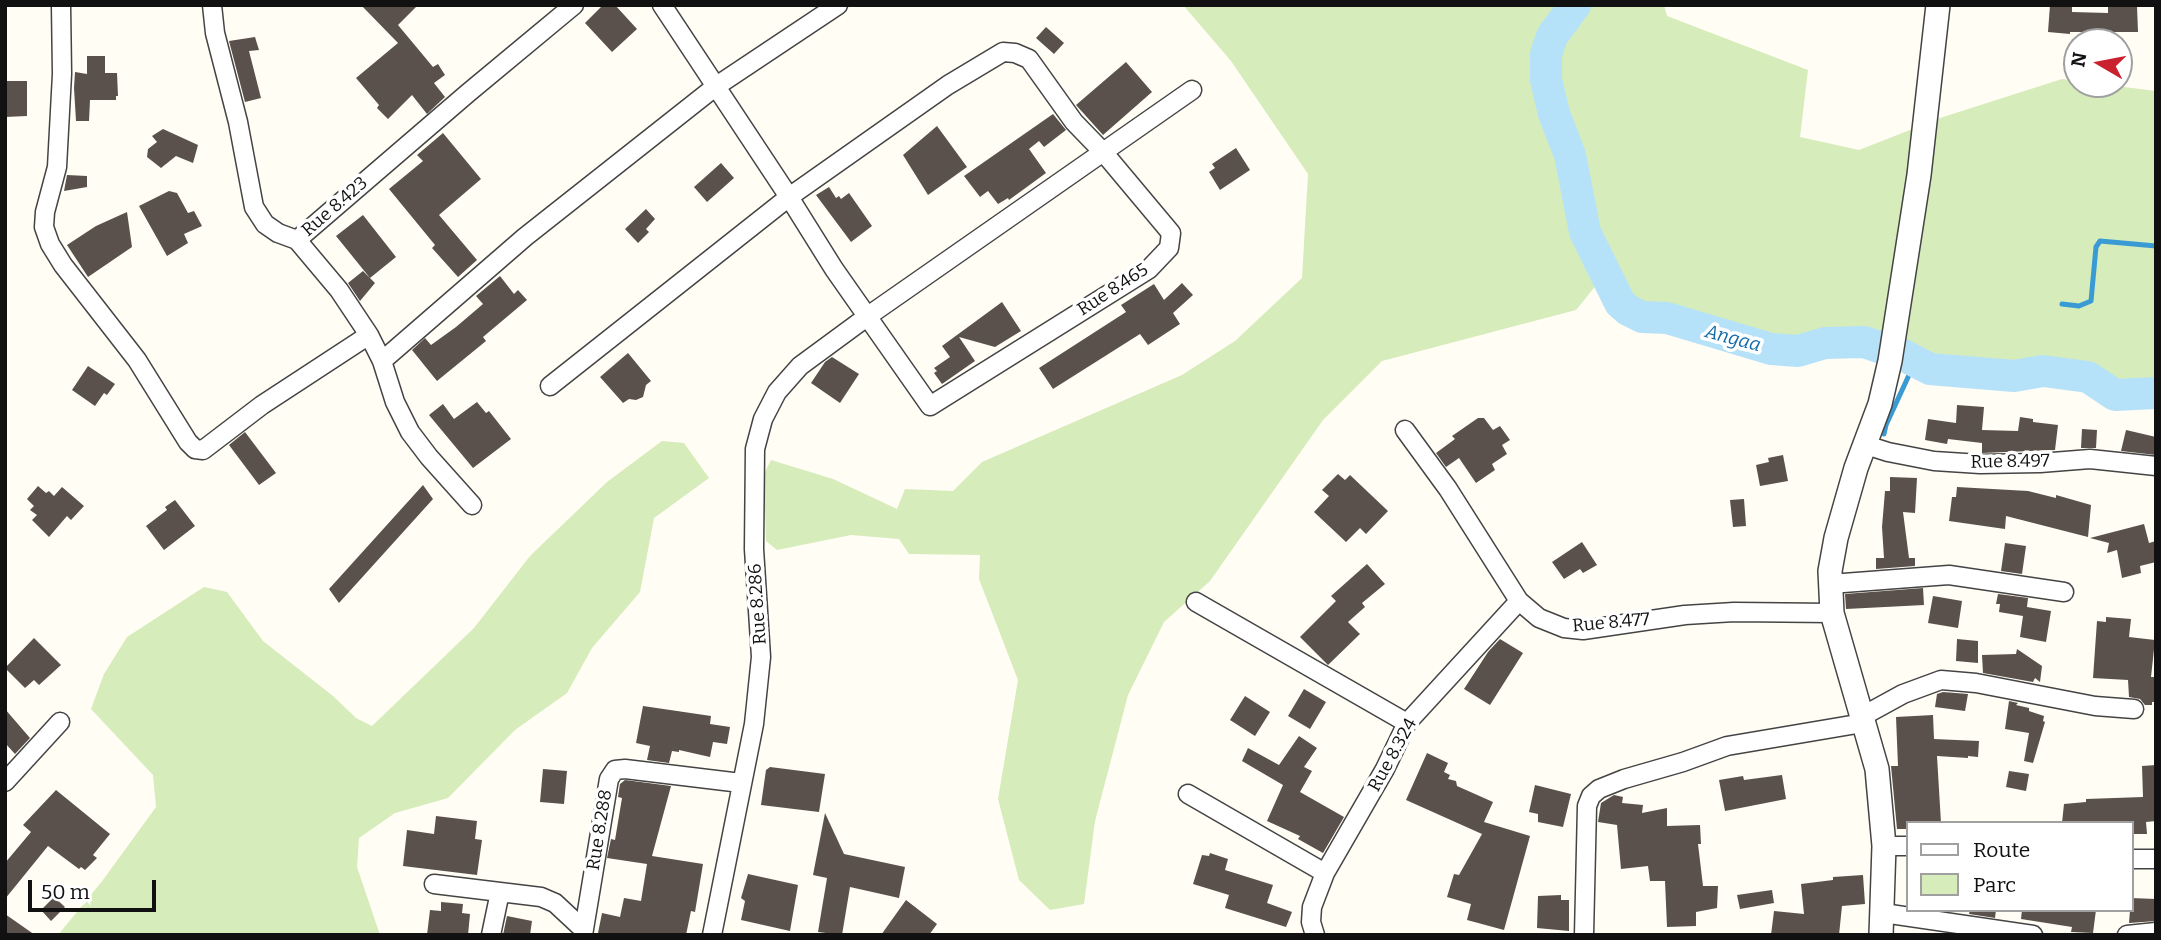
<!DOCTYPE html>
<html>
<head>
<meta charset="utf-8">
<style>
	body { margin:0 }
	#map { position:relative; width:2161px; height:940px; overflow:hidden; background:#fffdf4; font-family:Bitter,serif }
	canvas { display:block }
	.frame { position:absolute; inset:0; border:7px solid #111; pointer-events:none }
	.legend { position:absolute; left:1906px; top:821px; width:228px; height:91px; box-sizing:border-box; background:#fff; border:2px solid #a0a0a0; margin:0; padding:9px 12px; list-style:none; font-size:21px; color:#111 }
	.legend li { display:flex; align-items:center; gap:14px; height:35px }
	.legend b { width:35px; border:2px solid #a0a0a0 }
	.north { position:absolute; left:2063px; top:28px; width:70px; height:70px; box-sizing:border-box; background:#fff; border:2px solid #a0a0a0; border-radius:50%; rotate:280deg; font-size:19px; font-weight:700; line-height:28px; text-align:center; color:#111 }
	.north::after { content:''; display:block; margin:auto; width:24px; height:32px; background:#c9212e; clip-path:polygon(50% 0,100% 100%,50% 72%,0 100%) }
	.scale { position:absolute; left:28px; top:880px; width:128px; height:32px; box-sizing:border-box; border:4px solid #111; border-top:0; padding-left:9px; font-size:21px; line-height:24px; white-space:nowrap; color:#111; -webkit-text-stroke:5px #fff; paint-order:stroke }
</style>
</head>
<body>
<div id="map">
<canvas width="2161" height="940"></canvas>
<div class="frame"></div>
<ul class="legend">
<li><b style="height:9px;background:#fff"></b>Route</li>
<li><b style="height:19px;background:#d6ecbb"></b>Parc</li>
</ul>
<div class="north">N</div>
<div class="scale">50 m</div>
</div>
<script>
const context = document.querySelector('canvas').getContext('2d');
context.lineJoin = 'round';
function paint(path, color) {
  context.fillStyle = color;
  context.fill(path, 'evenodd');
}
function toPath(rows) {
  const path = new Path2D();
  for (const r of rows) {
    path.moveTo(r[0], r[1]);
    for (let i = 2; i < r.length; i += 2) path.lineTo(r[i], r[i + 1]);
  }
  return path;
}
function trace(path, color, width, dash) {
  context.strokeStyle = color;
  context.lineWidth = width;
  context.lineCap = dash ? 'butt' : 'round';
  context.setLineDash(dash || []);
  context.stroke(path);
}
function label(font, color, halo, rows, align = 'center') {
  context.font = font + ' Bitter,serif';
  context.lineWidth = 7;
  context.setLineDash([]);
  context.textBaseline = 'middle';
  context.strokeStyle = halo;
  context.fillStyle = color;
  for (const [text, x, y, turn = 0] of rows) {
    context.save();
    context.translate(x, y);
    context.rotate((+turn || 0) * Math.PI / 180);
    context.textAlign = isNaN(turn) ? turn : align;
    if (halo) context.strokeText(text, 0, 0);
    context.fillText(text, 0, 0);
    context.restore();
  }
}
paint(toPath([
	[1183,5,1664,5,1667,16,1808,70,1800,137,1859,150,1943,117,2062,79,2077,81,2077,84,2100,84,2156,91,2156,393,2115,395,2088,377,2043,371,2014,376,1930,369,1903,355,1864,342,1825,343,1798,351,1771,349,1667,318,1642,317,1628,310,1620,303,1606,273,1576,310,1382,361,1323,420,1210,581,1164,622,1128,695,1095,821,1084,904,1050,910,1019,880,998,799,1018,680,979,579,980,555,909,554,899,539,851,535,777,550,766,541,764,474,771,460,833,479,897,509,905,489,953,491,982,462,1182,375,1235,341,1302,278,1308,174,1231,61],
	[662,441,684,443,709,478,654,518,640,592,592,648,567,693,515,730,448,798,395,813,359,838,357,867,380,935,58,935,103,880,156,807,153,775,91,709,104,674,127,637,204,587,227,592,263,641,333,696,356,718,372,726,474,628,530,556,607,482]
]), '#d6ecbb');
trace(toPath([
	[2062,304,2079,306,2091,301,2096,247,2100,241,2156,246],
	[1884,434,1886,425,1915,362]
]), '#3a9bd4', 5);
trace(toPath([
	[1575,5,1552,36,1546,54,1546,80,1554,114,1570,155,1585,232,1620,303,1628,310,1642,317,1667,318,1771,349,1798,351,1825,343,1864,342,1903,355,1930,369,2014,376,2043,371,2088,377,2115,395,2156,393]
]), '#b6e2f9', 32);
paint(toPath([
	[361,5,418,5,398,25,433,67,438,64,445,75,434,83,445,97,427,114,412,95,388,119,377,108,379,105,356,78,398,43],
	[603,5,615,5,637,29,612,52,585,23],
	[2050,5,2072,5,2072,12,2108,13,2108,7,2137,6,2138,32,2070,32,2070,34,2048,32],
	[1046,27,1064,43,1054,54,1036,38],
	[255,37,259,50,249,51,261,98,245,102,229,41],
	[87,56,105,56,105,73,117,73,118,96,116,96,116,100,90,100,89,121,76,121,74,88,75,72,87,74],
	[1126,62,1152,92,1103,135,1076,105],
	[5,81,27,81,27,116,5,117],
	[1053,114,1066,130,1044,147,1039,141,1029,149,1046,173,1009,200,1008,198,998,204,988,191,980,197,964,176],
	[937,126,967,167,928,195,903,155],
	[163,129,198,145,193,163,176,156,161,168,147,157,148,149,157,142,152,136],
	[443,133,481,179,439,215,477,260,458,277,432,248,435,245,389,189,423,161,417,155],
	[1236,148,1250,170,1220,190,1209,172,1215,168,1212,164],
	[721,163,734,178,707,202,694,187],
	[67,175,87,176,87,187,64,191],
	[829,187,836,198,839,196,841,199,849,193,872,226,851,242,816,195],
	[169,191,177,193,188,213,194,211,202,226,184,234,188,243,167,256,139,206],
	[646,209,655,219,646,229,649,232,638,243,625,229],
	[127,212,132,247,88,277,67,245,96,226],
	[363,215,396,257,370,278,336,236],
	[363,271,375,283,360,301,348,283],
	[500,276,514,294,518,290,527,300,483,337,486,341,437,381,412,350,425,338,431,345,456,327,483,304,476,296],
	[1182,283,1193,295,1173,313,1180,324,1148,345,1140,334,1053,389,1039,368,1126,312,1121,305,1154,284,1164,300],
	[1002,302,1021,331,995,347,959,337,975,361,942,384,934,373,937,371,934,368,950,357,942,346],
	[628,353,651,381,646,385,643,397,636,400,629,399,623,403,600,377],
	[832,357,859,374,840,403,811,383,825,362],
	[88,366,115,384,107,395,104,393,95,406,72,390],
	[477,402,486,413,489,411,511,439,473,468,429,415,443,404,454,419],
	[1957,405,1984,407,1982,430,2018,431,2020,417,2033,419,2033,422,2058,425,2055,450,1982,453,1982,443,1948,439,1947,444,1925,440,1928,419,1956,423],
	[1478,418,1484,418,1493,430,1500,426,1510,440,1502,445,1507,454,1492,464,1495,470,1476,483,1459,458,1446,467,1436,453,1455,439,1452,436],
	[2082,429,2097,430,2096,448,2081,448],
	[2126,430,2156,437,2156,455,2121,451],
	[245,432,276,473,259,485,229,445],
	[1783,455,1788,481,1760,486,1756,465,1769,462,1768,458],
	[1338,474,1345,480,1350,475,1388,511,1366,534,1360,528,1346,542,1314,512,1329,496,1322,490],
	[1890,477,1917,478,1915,513,1903,512,1909,558,1915,558,1915,566,1876,569,1876,558,1884,558,1882,527,1885,491,1890,491],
	[423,485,433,499,339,603,329,589],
	[38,486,46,493,49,491,54,496,62,487,84,506,71,520,67,516,49,537,32,520,37,515,30,510,34,506,27,499],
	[1957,487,2028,491,2056,498,2056,495,2091,505,2088,537,2006,516,2005,529,1949,521,1952,497,1956,497],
	[1744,499,1746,526,1733,527,1730,500],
	[175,500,195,526,164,550,146,526,167,510,165,507],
	[2144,524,2149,543,2156,541,2156,562,2140,566,2141,573,2122,578,2117,550,2107,553,2109,543,2090,538],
	[1582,542,1597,565,1583,573,1580,569,1564,579,1552,562],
	[2005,543,2026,546,2022,574,2001,571],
	[1367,564,1385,584,1362,603,1365,607,1348,622,1360,634,1328,665,1300,637,1336,601,1331,596],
	[1923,588,1924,605,1846,609,1845,594],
	[1998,594,2028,598,2027,607,2051,611,2046,642,2020,637,2023,616,1999,612,2000,604,1996,604],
	[1933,596,1962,601,1958,628,1928,623],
	[2106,617,2131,619,2129,637,2155,640,2151,677,2156,677,2156,702,2152,702,2152,705,2145,705,2140,699,2129,697,2128,680,2093,678,2097,621,2106,622],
	[34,638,61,665,39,685,34,680,25,688,5,668],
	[1500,639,1523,653,1490,705,1464,689,1488,652],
	[1957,639,1978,641,1978,663,1956,661],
	[2017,649,2042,666,2040,682,2035,678,2033,682,1983,673,1982,655,2016,654],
	[1304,689,1326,702,1310,729,1288,716],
	[1943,692,1968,694,1965,711,1935,707,1937,694],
	[1245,696,1270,712,1255,736,1230,720],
	[2009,701,2018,703,2016,705,2029,708,2029,711,2044,716,2043,721,2045,722,2033,763,2024,761,2029,733,2005,729],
	[643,706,711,716,710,724,730,727,727,744,713,742,710,757,679,750,679,752,672,751,669,763,647,760,650,746,636,743],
	[5,709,30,738,15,754,5,743],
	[1933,715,1934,739,1979,741,1978,757,1968,756,1968,758,1937,756,1941,823,1907,823,1907,829,1897,829,1891,766,1898,766,1896,717],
	[1299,736,1317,748,1304,767,1312,771,1300,792,1344,817,1323,853,1298,839,1300,836,1267,821,1283,785,1242,761,1248,748,1279,765],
	[1427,753,1448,763,1444,772,1450,775,1448,779,1456,781,1457,786,1493,802,1484,822,1530,836,1504,930,1467,920,1471,904,1447,897,1454,874,1459,875,1482,834,1406,800],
	[2156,765,2156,821,2146,822,2147,834,2131,834,2131,823,2062,823,2064,804,2086,802,2086,799,2143,797,2142,766],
	[770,767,825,774,819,812,761,805,766,770],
	[543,769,567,771,564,804,540,802],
	[2009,771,2029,774,2026,791,2006,787],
	[1782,775,1786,799,1725,811,1719,780,1743,776,1744,780],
	[625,780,671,786,652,856,703,864,695,912,691,911,686,935,598,933,602,913,620,917,624,898,641,901,647,864,607,858,611,839,615,840,622,798,618,797,620,784],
	[1535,785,1571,794,1563,827,1538,822,1538,814,1529,812],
	[56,790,110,834,93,855,97,858,85,870,81,867,79,869,48,846,5,899,5,863,31,832,23,825],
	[1614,795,1623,797,1622,803,1643,805,1642,813,1667,808,1667,826,1700,825,1701,844,1698,844,1703,886,1718,886,1717,908,1696,912,1696,926,1667,927,1665,881,1650,881,1648,866,1621,869,1617,825,1598,822,1601,803],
	[825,813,844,854,905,867,899,898,850,887,842,935,818,932,827,878,813,875],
	[436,816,477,821,475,839,482,840,477,875,403,866,407,830,434,834],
	[1210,853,1228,859,1225,870,1273,885,1267,903,1292,912,1286,927,1225,908,1229,895,1193,884,1202,855,1209,856],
	[748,874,798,885,790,931,741,920,745,901,741,898],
	[1863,875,1865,904,1842,906,1839,935,1771,935,1774,911,1804,914,1801,884,1833,880,1833,877],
	[1772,890,1774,903,1740,909,1737,895],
	[1561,895,1561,900,1569,900,1569,931,1537,928,1538,896],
	[54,897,65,907,51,921,41,910],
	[2131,898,2156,899,2156,921,2129,923],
	[906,900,937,924,929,935,881,935],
	[441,902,463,904,462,913,470,914,468,935,427,935,430,910,441,911],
	[1970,910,1996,910,1995,918,1969,914],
	[2022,910,2096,910,2093,933,2071,932,2072,927,2021,919],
	[5,914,35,935,5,935],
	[507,916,532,921,530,935,503,935]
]), '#5a514c');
const minor = toPath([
	[61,5,62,74,57,167,45,212,44,227,50,244,63,265,137,360,188,442,195,449,203,450,262,405,369,335],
	[212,5,215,33,238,122,254,207,265,224,278,233,297,240,468,93,574,5],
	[297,240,339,290,369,335,382,361,525,237,715,87,838,5],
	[382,361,395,402,410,432,429,457,472,505],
	[550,386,789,197,948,85,1003,52,1015,53,1029,59,1074,122,1104,153,1171,233,1169,248,1149,269,930,406,834,269,789,197,662,5],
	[1405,430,1448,489,1519,601,1539,618,1564,628,1583,630,1685,615,1734,612,1832,613],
	[1866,445,1888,452,1934,461,1980,464,2040,463,2090,459,2156,466],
	[1830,584,1949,575,2064,592],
	[1196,602,1407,723],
	[1861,717,1903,694,1941,680,1976,683,2095,706,2134,709],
	[5,782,60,722],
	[1188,794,1325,873],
	[1884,846,1907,846],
	[2131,859,2156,859],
	[434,884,541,897,555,903,584,930],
	[1883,913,2033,935],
	[491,935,500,892],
	[583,935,609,779,615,770,625,769,741,783],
	[712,935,754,724,761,657,754,549,755,449,763,419,777,392,800,366,868,316,1192,90],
	[1315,935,1311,922,1312,907,1325,873,1385,769,1407,723,1519,601],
	[1584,935,1587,806,1591,796,1599,789,1624,779,1683,762,1727,746,1863,723],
	[2127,935,2156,932]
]);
const tertiary = toPath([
	[1881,935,1884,846,1877,769,1832,613,1830,571,1836,538,1856,468,1880,404,1890,361,1919,175,1938,5]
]);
trace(minor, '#444', 21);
trace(tertiary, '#444', 26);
trace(minor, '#fff', 18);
trace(tertiary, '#fff', 23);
label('18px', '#111', '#fff', [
	["Rue 8.423",335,207,-41],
	["Rue 8.465",1113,290,-33],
	["Rue 8.497",2010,462,-1],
	["Rue 8.286",758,604,-94],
	["Rue 8.477",1611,623,-5],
	["Rue 8.324",1393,755,-61],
	["Rue 8.288",600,830,-81]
]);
label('italic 19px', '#126caa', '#fff', [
	["Angaa",1733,339,15]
]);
</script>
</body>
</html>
